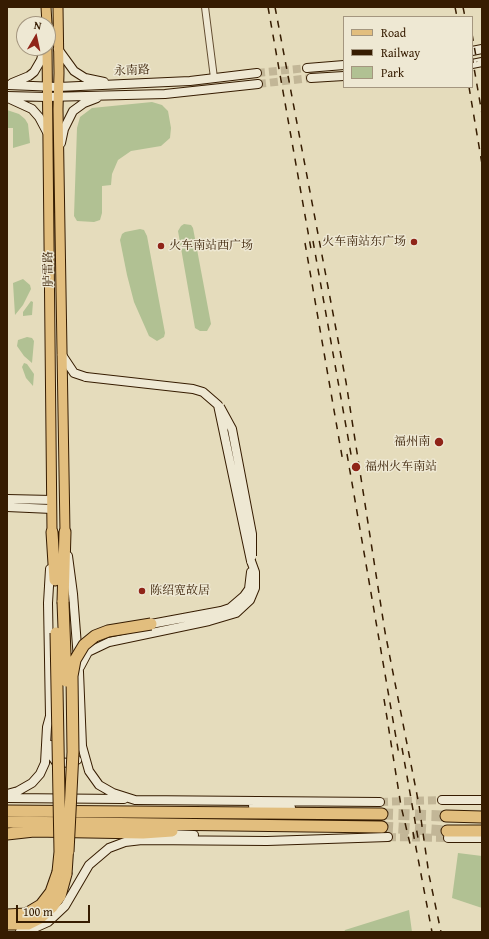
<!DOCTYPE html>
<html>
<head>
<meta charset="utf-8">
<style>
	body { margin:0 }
	#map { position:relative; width:489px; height:939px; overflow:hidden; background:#e5dcbc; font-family:"Gentium Book Plus",serif }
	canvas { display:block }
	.frame { position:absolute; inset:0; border:8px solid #361c01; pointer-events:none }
	.legend { position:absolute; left:343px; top:16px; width:130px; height:72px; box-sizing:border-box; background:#eee8d3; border:1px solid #a4967f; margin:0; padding:5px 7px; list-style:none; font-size:12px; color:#361c01 }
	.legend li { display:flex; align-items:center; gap:8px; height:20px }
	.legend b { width:20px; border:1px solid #a4967f }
	.north { position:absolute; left:16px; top:16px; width:40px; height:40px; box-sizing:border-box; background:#eee8d3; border:1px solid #a4967f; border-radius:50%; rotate:9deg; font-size:11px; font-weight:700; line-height:16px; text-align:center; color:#361c01 }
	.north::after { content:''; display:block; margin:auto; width:14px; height:18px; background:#8f2418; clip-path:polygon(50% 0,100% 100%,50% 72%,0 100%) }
	.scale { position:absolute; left:16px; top:905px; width:74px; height:18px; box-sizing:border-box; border:2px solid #361c01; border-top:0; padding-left:5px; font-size:12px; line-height:14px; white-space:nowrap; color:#361c01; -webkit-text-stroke:3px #eee8d3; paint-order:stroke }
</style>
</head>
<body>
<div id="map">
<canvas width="489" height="939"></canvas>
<div class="frame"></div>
<ul class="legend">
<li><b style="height:5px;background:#e2be7e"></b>Road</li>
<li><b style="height:5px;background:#361c01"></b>Railway</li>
<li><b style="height:11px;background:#b1c193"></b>Park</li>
</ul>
<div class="north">N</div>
<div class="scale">100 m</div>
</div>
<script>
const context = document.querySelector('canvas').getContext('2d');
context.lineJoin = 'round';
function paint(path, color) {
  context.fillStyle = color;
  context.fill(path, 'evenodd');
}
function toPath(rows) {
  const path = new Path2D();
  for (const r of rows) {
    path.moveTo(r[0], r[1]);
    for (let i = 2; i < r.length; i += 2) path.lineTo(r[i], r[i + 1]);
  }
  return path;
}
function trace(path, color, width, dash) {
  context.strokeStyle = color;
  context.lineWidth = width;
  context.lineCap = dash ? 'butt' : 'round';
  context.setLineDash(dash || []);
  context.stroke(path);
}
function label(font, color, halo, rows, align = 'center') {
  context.font = font + ' "Gentium Book Plus","Noto Serif SC",serif';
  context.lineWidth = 3;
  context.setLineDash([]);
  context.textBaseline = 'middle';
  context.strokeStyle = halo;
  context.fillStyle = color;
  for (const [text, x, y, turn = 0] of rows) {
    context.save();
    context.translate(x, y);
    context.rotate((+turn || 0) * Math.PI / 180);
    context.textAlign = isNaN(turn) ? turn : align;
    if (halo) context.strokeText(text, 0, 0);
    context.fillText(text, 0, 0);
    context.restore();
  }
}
paint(toPath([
	[152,102,162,105,168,111,171,128,170,138,161,146,131,151,118,160,112,174,111,185,102,186,102,213,100,220,94,222,77,221,74,216,77,128,80,117,92,108],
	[7,110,19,114,25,119,28,124,30,143,13,148,13,128,7,128],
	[184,224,191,225,193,228,211,324,207,331,200,331,195,328,178,231,181,226],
	[140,229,144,230,147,236,165,333,164,337,157,341,149,336,134,302,127,275,120,240,122,234,125,232],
	[23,279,30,285,31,289,23,305,15,315,13,283],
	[31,301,33,302,32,315,23,316,23,312],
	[27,337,32,338,34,341,32,363,24,356,17,346,18,340],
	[24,363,27,364,34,374,33,386,26,378,22,367],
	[458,853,482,856,482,908,452,898],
	[409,910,412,932,344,932,345,930]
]), '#b1c193');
trace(toPath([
	[257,73,307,68],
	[258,84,311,78],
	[380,802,442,800],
	[388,837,448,838]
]), '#c2b697', 8, [8, 4]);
trace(toPath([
	[382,814,446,816],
	[382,827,447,831]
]), '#c2b697', 11, [11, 5.5]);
const street = toPath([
	[205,7,214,78]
]);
const secondary = toPath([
	[58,49,74,71,85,78,104,82],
	[472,51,482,49],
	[472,64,482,62],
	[307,68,344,65],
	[311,78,344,76],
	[12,83,29,76,34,72,41,60,44,48],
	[7,85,58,87,190,81,257,73],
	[7,96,47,97,165,94,258,84],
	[8,98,32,109,39,117,47,132],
	[61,143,64,129,73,111,84,103,97,98],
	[62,355,74,373,86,377],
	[7,499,52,500],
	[7,507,52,509],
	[68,556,73,594,79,672,82,746,89,771,99,785,113,793,135,800,380,802],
	[151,624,221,611,230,608,244,596,249,589,251,572],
	[80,667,88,652,109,642,209,621,236,613,250,600,255,588,255,572,251,561],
	[51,745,51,755,56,762,70,763,77,760],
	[7,794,18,791,32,783,40,774,45,763,47,727,50,716,48,603,50,569],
	[7,798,124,799],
	[442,800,482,800],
	[253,806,291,808],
	[165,834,194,835],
	[448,838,482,838],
	[20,932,30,930,48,922,65,906,89,865,109,848,125,842,142,840,267,841,388,837]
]);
const primary = toPath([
	[46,7,47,24],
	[58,7,59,73,58,109,65,532],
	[47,48,52,532]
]);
const highway = toPath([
	[52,532,55,580],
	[63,602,65,532],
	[7,811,382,814],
	[446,816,482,817],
	[7,822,382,827],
	[447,831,482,831],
	[7,834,34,831,143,833,172,831],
	[7,915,26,914,41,905,51,892,58,872],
	[7,924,28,924,40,918,52,907,60,896,66,874]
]);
trace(street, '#624c30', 8);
trace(secondary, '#361c01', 10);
trace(primary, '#361c01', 11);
trace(highway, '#361c01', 13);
trace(street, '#eee8d3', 6);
trace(secondary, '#eee8d3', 8);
trace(primary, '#e2be7e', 9);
trace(highway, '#e2be7e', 11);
trace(toPath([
	[268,7,311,249],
	[275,7,346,382,385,632,419,805,429,875,441,932],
	[455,7,457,17],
	[463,7,465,17],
	[472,34,477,62],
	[472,56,482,114],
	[469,87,482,164],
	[313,241,352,460],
	[305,243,343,462],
	[347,454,399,755],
	[384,699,401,806,411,848],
	[402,748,418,838],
	[413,832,432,932]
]), '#361c01', 1.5, [7, 7]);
const secondaryBridge = toPath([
	[86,377,193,389,203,392,218,405,251,561],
	[220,407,232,429,252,534,252,556]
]);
const highwayBridge = toPath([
	[63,602,66,681],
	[56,633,60,852,58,872],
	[68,852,73,752,72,676,75,660,84,645,95,636,108,631,151,624],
	[66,874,68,844]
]);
trace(secondaryBridge, '#361c01', 10, []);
trace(highwayBridge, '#361c01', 13, []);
trace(secondaryBridge, '#eee8d3', 8);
trace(highwayBridge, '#e2be7e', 11);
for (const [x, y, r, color] of [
	[414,242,4,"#8f2418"],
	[161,246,4,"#8f2418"],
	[439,442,5,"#8f2418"],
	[356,467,5,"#8f2418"],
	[142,591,4,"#8f2418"]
]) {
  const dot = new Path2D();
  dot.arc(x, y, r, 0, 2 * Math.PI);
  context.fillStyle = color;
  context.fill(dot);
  trace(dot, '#eee8d3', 1.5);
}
label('12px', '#361c01', '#eee8d3', [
	["永南路",132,71,-2],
	["胪雷路",49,269,-91]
]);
label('12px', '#361c01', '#eee8d3', [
	["火车南站东广场",406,242,"right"],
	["火车南站西广场",169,246],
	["福州南",430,442,"right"],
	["福州火车南站",365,467],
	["陈绍宽故居",150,591]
], 'left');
</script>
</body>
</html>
